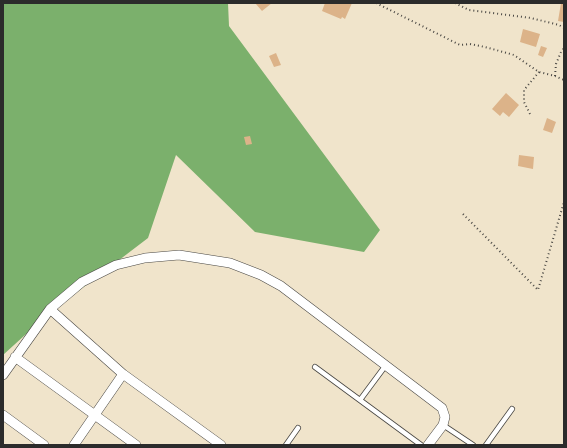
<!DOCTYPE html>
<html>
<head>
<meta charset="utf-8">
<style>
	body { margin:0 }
	#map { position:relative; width:567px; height:448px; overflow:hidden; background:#f0e4cb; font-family:Kalam,sans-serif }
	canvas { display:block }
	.frame { position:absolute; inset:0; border:4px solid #2b2b2b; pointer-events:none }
</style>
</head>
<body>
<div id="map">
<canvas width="567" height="448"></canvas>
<div class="frame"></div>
</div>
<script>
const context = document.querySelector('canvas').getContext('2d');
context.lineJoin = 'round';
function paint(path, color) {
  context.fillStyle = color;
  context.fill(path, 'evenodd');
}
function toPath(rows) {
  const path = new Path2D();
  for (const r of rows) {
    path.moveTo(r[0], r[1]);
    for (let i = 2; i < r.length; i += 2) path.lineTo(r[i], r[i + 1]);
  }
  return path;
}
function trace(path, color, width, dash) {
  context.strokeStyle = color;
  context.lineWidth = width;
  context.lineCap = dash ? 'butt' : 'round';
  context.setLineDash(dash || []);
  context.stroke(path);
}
paint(toPath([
	[3,3,228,3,229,26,380,230,364,252,255,232,176,155,148,238,47,315,3,355]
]), '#7bb06c');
paint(toPath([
	[255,3,272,3,262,11],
	[325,3,352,3,345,19,342,17,341,19,322,11],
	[561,3,564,3,564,22,558,21],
	[523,29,540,34,536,47,520,42],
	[541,46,547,48,543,57,538,55],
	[276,53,281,65,274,67,269,56],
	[506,93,519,105,509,117,503,112,500,116,492,109],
	[547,118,556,122,552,133,543,130],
	[250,136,252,144,246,145,244,137],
	[519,155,534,157,533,169,518,166]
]), '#dcb389');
const lane = toPath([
	[315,367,421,445],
	[360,400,386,365],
	[443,425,473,445],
	[286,445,298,428],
	[486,445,512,409]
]);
const street = toPath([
	[50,309,123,374],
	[15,357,136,445],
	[3,375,50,309,82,282,116,265,145,258,179,255,230,263,261,275,281,286,442,408,445,417,443,425,428,445],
	[3,415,44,445],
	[74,445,123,374,221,445]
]);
trace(lane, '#494743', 6);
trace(street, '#494743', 10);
trace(toPath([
	[376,3,460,45,470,44,485,47,514,55,539,72,555,76,564,80],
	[455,3,469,10,531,18,559,25,564,28],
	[555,76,556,64,561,52,564,48],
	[530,114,524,102,524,90,539,72],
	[564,197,564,202],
	[463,214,538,290,564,202]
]), '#494743', 2, [1, 3]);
trace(lane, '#fff', 4.5);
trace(street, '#fff', 9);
</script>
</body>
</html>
